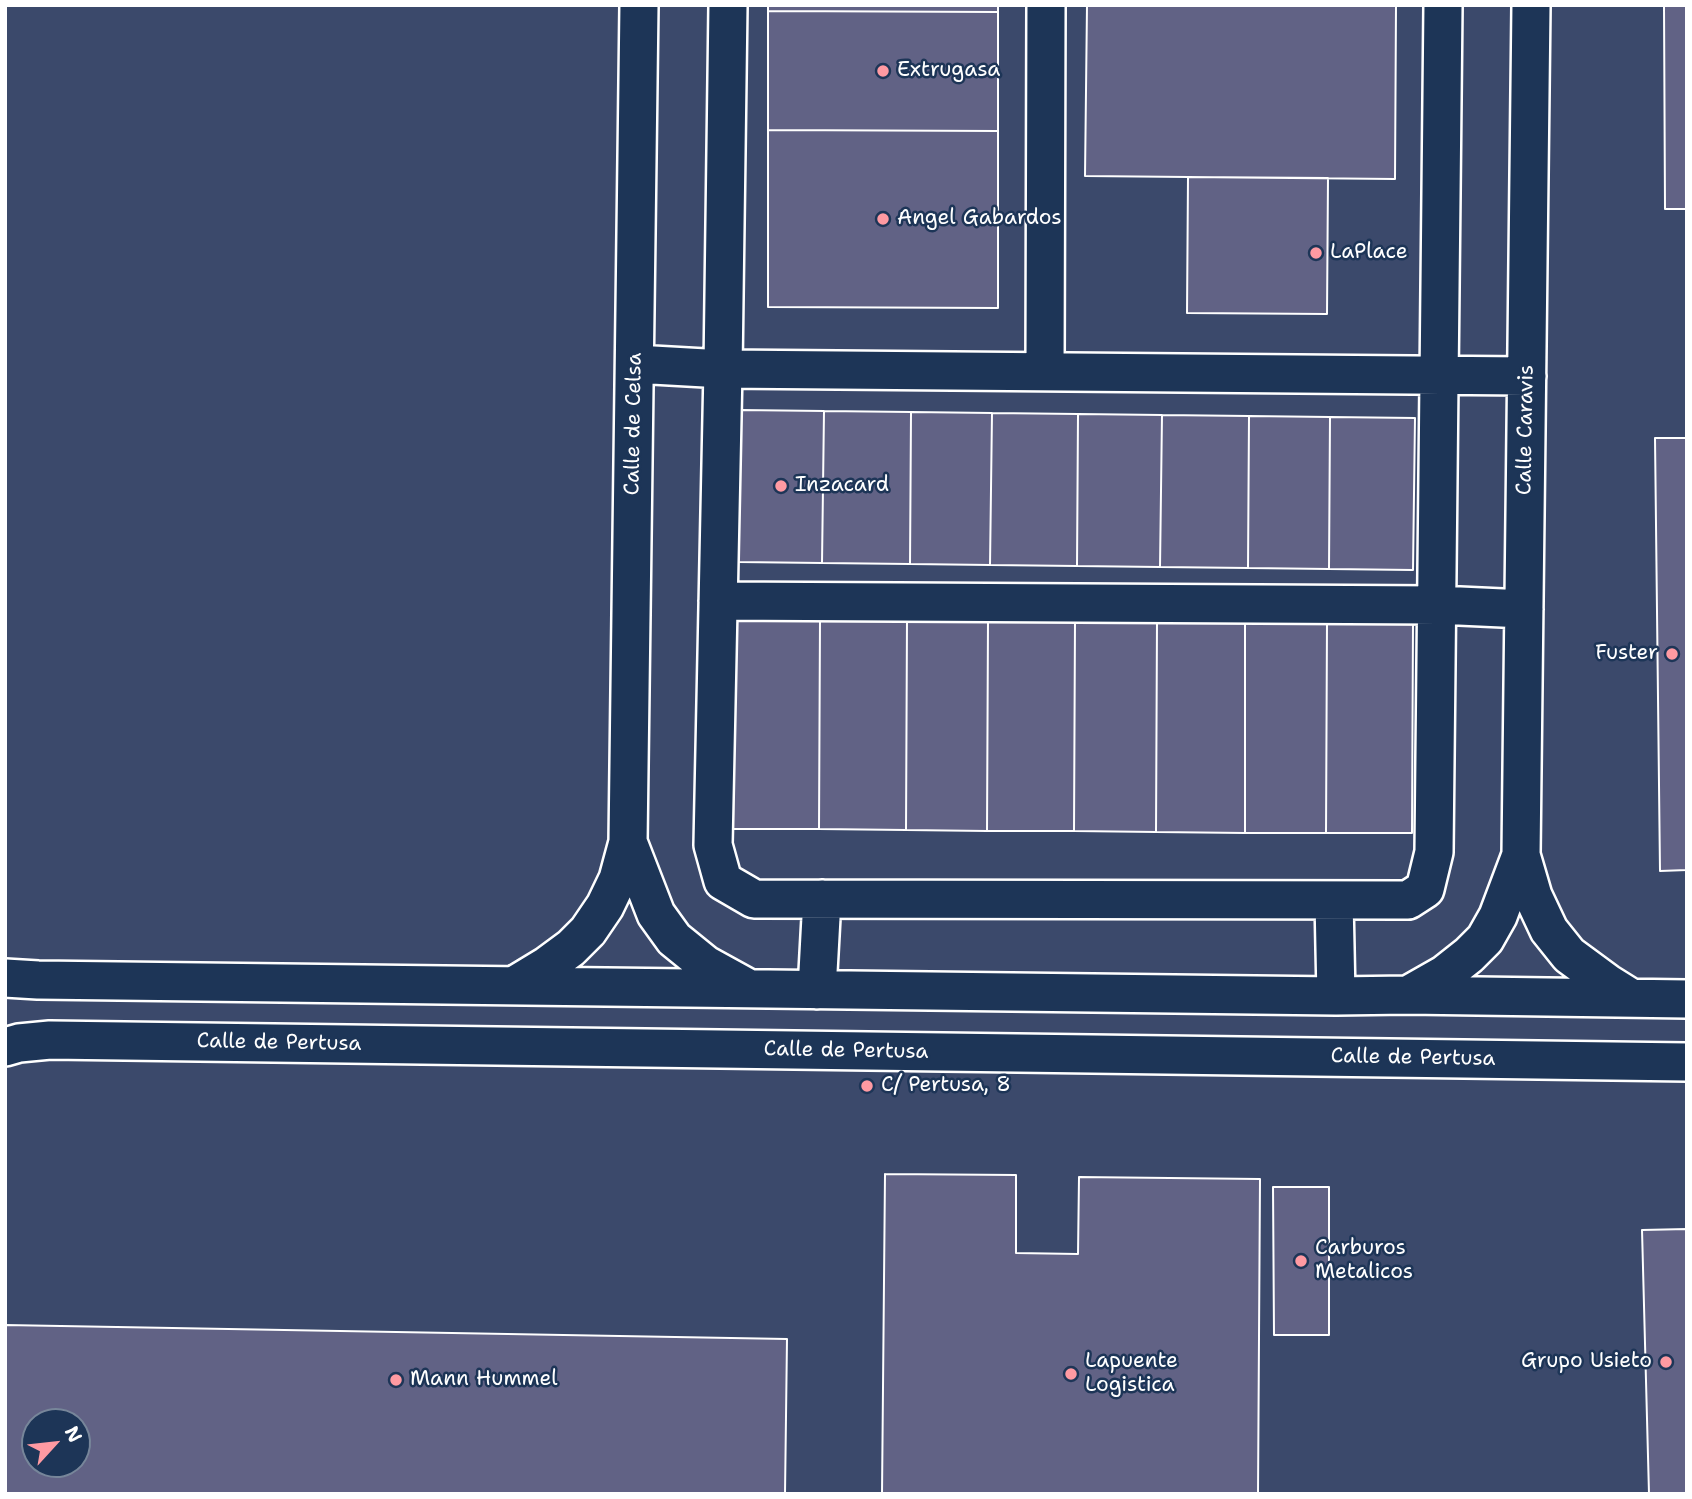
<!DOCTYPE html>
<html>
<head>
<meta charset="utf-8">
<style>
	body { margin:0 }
	#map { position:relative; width:1692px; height:1499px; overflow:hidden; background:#2b3e60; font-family:"Shantell Sans",sans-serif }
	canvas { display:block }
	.frame { position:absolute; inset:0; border:7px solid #fff; pointer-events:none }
	.north { position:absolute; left:21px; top:1408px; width:70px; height:70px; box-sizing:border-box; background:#1d3557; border:2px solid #77869a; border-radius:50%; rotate:63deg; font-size:19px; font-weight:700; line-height:28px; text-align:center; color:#fff }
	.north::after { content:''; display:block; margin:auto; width:24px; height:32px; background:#ff9aa2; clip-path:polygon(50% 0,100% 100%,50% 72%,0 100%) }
</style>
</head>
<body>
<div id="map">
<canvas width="1692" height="1499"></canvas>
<div class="frame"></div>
<div class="north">N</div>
</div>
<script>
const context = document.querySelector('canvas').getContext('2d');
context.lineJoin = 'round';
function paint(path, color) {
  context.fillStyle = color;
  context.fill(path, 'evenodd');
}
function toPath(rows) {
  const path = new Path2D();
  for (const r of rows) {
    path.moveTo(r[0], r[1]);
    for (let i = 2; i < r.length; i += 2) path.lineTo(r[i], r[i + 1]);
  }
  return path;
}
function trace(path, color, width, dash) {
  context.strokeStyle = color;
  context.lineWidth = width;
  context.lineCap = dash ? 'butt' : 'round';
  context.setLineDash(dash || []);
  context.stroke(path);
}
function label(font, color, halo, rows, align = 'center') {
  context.font = font + ' "Shantell Sans",sans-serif';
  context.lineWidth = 5;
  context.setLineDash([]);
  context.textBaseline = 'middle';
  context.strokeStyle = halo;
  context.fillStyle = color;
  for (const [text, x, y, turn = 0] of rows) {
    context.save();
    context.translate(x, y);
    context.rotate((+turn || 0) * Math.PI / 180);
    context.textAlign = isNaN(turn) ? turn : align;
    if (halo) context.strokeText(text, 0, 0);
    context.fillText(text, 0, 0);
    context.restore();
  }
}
paint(toPath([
	[5,5,1687,5,1687,1494,5,1494],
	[35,1422,77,1422,77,1464,35,1464]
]), '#3b496b');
const building = toPath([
	[768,5,998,5,998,12,768,11,768,5],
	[1087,5,1396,5,1395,179,1085,176,1087,5],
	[1664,5,1687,5,1687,209,1665,209,1664,5],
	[768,11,998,12,998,131,768,130,768,11],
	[768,130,998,131,998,308,768,307,768,130],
	[1188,177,1328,178,1327,314,1187,313,1188,177],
	[740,410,824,411,822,563,738,562,740,410],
	[824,411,911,412,910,564,822,563,824,411],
	[911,412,992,413,990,565,910,564,911,412],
	[992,413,1078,414,1077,566,990,565,992,413],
	[1078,414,1162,415,1160,567,1077,566,1078,414],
	[1162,415,1249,416,1248,568,1160,567,1162,415],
	[1249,416,1330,417,1329,569,1248,568,1249,416],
	[1330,417,1415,418,1413,570,1329,569,1330,417],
	[1655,438,1687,438,1687,870,1660,871,1655,438],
	[734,618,820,619,819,829,733,829,734,618],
	[820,619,907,619,906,830,819,829,820,619],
	[907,619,988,620,987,831,906,830,907,619],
	[988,620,1075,620,1074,831,987,831,988,620],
	[1075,620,1157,621,1156,832,1074,831,1075,620],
	[1157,621,1245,621,1245,833,1156,832,1157,621],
	[1245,621,1327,622,1326,833,1245,833,1245,621],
	[1327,622,1413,623,1412,833,1326,833,1327,622],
	[885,1174,1016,1175,1016,1253,1078,1254,1079,1177,1260,1179,1258,1494,882,1494,885,1174],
	[1273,1187,1329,1187,1329,1335,1274,1335,1273,1187],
	[1687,1229,1687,1494,1649,1494,1642,1230,1687,1229],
	[5,1325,787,1339,785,1494,5,1494,5,1325],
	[35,1422,77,1422,77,1464,35,1464,35,1422]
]);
paint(building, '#616285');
trace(building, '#fff', 2);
const street = toPath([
	[728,5,723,369,713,845,723,881,754,899,1408,900,1425,889,1434,852,1443,5],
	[1531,5,1521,855,1533,896,1549,930,1569,955,1607,983,1631,998],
	[635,364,723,369,1527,376],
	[1045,371,1046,5],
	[718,601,1438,605,1524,609],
	[628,842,656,914,674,939,706,965,746,987],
	[1334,900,1336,996],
	[5,978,38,980,1336,996,1408,995,1687,999],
	[515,985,548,965,571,948,588,931,605,906,618,879,628,842,639,5],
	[817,990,822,899],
	[1408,995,1445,974,1469,955,1485,939,1498,916,1521,855],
	[5,1047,19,1043,50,1040,1687,1062]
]);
trace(street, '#fff', 42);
trace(street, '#1d3557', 37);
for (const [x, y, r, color] of [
	[883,71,7,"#ff9aa2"],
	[883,219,7,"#ff9aa2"],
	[1316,253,7,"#ff9aa2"],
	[781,486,7,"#ff9aa2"],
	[1672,654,7,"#ff9aa2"],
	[867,1086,7,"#ff9aa2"],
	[1301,1261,7,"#ff9aa2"],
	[1666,1362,7,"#ff9aa2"],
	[1071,1374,7,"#ff9aa2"],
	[396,1380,7,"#ff9aa2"]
]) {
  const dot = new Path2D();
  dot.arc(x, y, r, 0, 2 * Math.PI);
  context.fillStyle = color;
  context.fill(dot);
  trace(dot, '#1d3557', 2.5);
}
label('21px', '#fff', '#1d3557', [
	["Extrugasa",897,71],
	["Angel Gabardos",897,219],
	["LaPlace",1330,253],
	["Inzacard",795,486],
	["Fuster",1658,654,"right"],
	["C/ Pertusa, 8",881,1086],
	["Carburos",1315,1249],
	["Metalicos",1315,1273],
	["Lapuente",1085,1362],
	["Logistica",1085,1386],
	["Grupo Usieto",1652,1362,"right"],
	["Mann Hummel",410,1380]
], 'left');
label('21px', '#fff', '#1d3557', [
	["Calle de Celsa",634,424,-89],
	["Calle Caravis",1526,430,-89],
	["Calle de Pertusa",279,1043,1],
	["Calle de Pertusa",846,1051,1],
	["Calle de Pertusa",1413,1058,1]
]);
</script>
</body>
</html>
